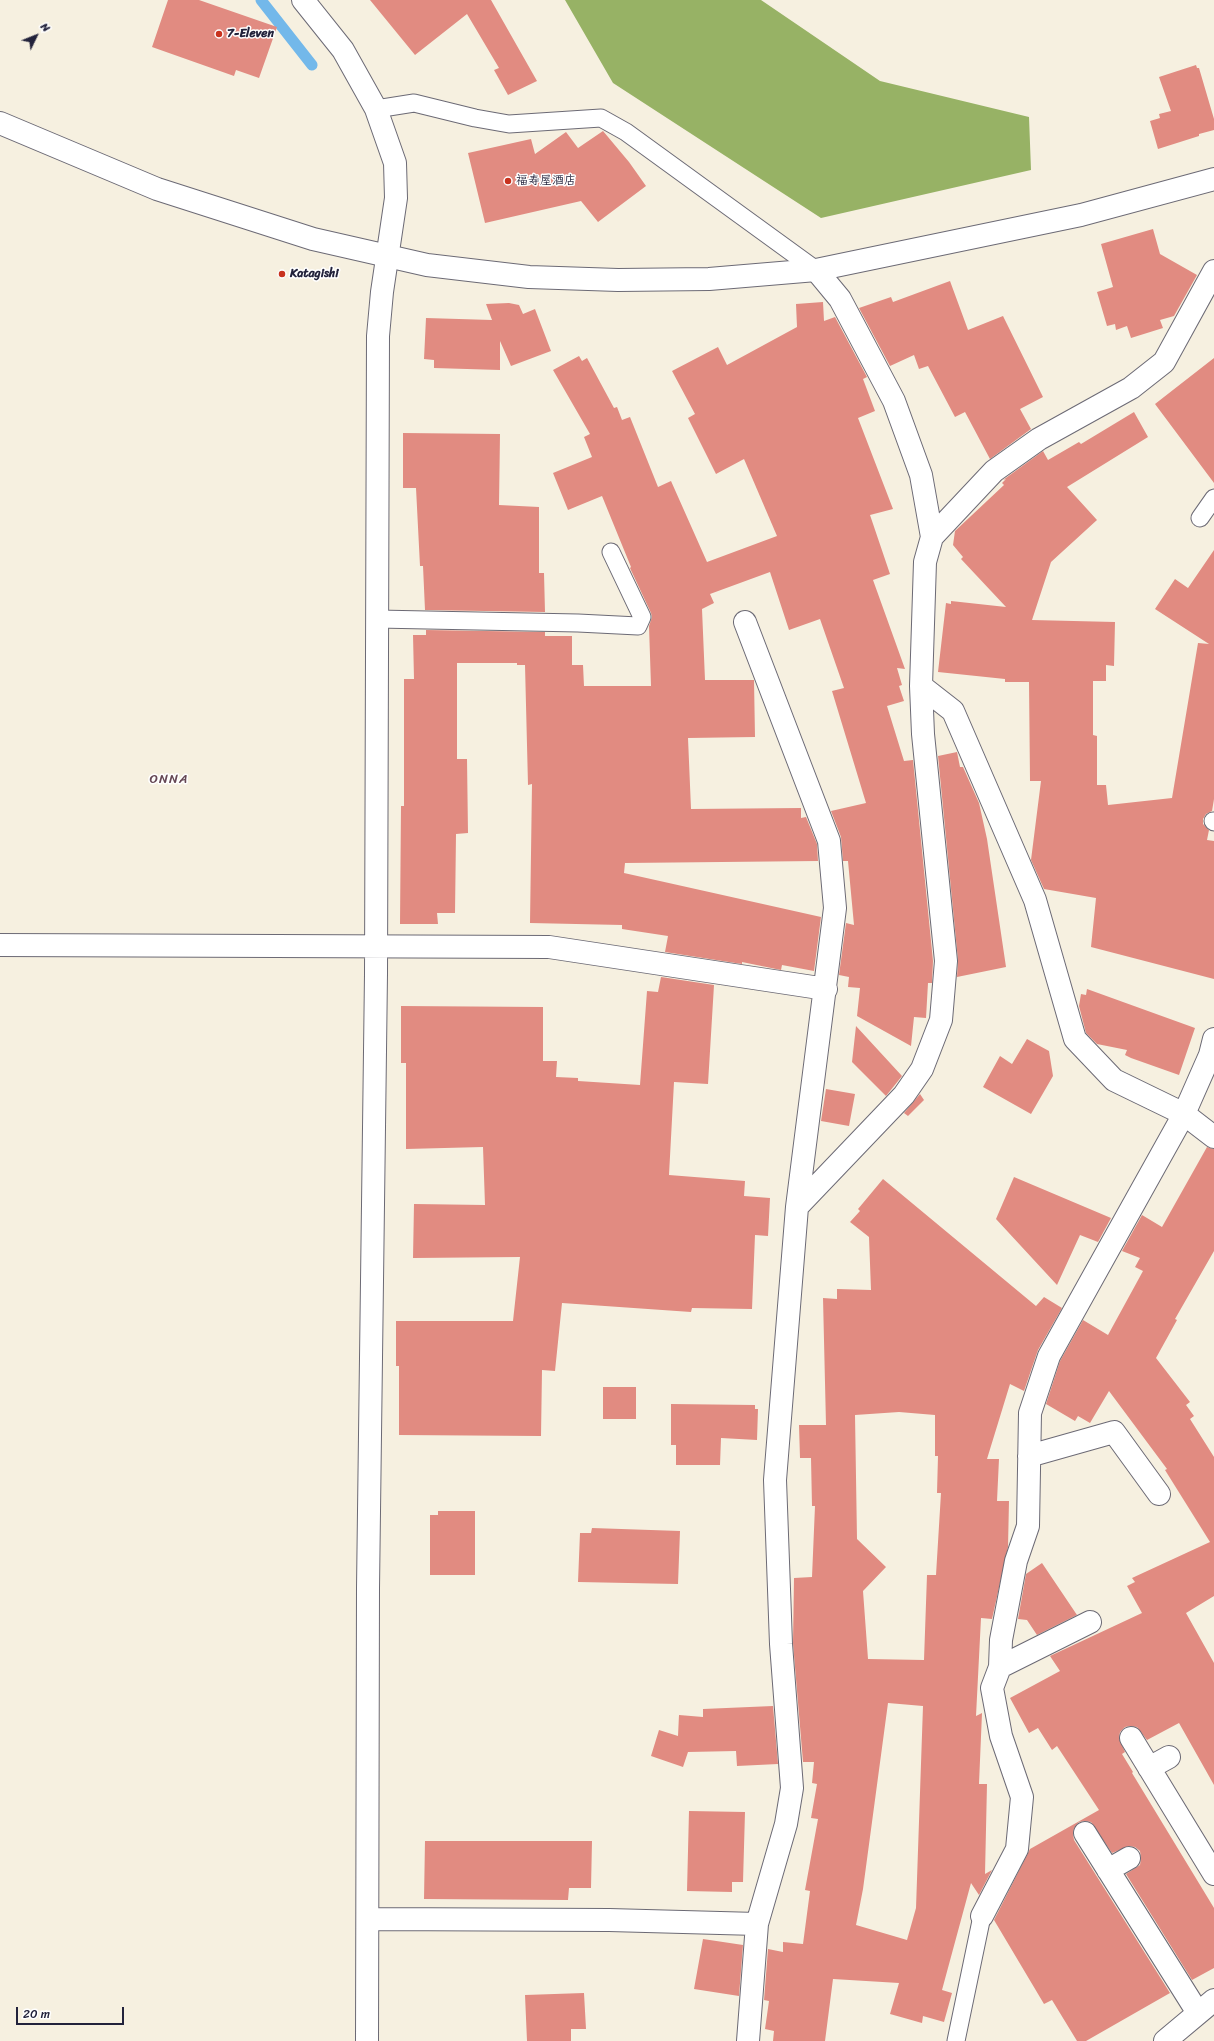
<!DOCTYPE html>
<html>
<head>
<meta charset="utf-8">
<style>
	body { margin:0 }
	#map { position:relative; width:1214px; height:2041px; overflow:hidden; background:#f6f0e0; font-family:Sriracha,sans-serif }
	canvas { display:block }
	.north { position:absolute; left:16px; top:16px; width:40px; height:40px; -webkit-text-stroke:3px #fff; paint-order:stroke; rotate:47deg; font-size:11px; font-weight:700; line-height:16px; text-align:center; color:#22223b }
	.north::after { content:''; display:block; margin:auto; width:14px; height:18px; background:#22223b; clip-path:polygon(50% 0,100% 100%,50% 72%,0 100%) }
	.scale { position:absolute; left:16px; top:2007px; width:108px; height:18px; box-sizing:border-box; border:2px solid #22223b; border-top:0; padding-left:5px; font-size:12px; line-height:14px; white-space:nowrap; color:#22223b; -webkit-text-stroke:3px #fff; paint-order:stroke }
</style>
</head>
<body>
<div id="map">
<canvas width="1214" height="2041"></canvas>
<div class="north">N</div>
<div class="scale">20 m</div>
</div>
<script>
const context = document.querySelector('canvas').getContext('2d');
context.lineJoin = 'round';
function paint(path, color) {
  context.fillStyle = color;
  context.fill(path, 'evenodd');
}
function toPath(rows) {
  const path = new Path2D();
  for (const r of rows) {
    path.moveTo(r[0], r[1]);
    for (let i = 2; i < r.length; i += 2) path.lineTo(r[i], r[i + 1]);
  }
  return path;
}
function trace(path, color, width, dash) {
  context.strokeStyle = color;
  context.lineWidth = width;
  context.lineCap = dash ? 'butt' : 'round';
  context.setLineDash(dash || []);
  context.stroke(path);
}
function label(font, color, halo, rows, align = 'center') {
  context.font = font + ' Sriracha,"Klee One",sans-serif';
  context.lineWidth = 3;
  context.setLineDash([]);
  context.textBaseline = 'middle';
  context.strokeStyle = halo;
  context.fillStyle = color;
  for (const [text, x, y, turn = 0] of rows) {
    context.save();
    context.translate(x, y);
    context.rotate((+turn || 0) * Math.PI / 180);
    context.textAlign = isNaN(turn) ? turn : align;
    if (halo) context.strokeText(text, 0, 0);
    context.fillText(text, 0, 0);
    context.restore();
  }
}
paint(toPath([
	[565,0,761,0,880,81,1029,117,1031,170,821,218,613,83]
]), '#97b265');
trace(toPath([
	[261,0,312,65]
]), '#73b8ea', 11);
paint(toPath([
	[168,0,199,0,277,27,259,78,236,70,234,76,152,47],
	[370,0,491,0,537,81,508,95,494,70,499,68,467,14,415,55],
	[1196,65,1197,68,1199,68,1214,119,1214,130,1199,134,1199,136,1158,149,1150,121,1160,118,1159,114,1171,111,1159,77],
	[603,131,629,162,646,186,598,222,581,201,485,223,468,153,531,139,535,154,566,132,578,148],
	[1153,229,1160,254,1197,275,1174,316,1160,320,1163,328,1131,338,1127,326,1116,330,1115,324,1107,326,1097,292,1113,287,1101,244],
	[950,281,968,330,1003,316,1043,397,1020,409,1031,429,990,459,965,412,955,417,928,366,919,369,914,355,890,366,859,308,891,297,893,302],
	[823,302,824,321,835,317,867,377,863,379,875,411,858,418,893,509,870,515,890,574,873,580,905,669,897,668,902,685,899,686,904,701,887,706,904,761,913,760,933,961,932,983,928,983,926,1018,914,1017,911,1046,857,1016,860,988,848,987,849,977,839,975,846,923,854,925,848,861,843,861,841,837,831,811,866,803,832,691,844,688,820,619,789,630,770,572,710,594,714,603,702,609,705,680,754,680,755,737,688,738,691,809,801,808,801,818,806,817,817,844,818,861,625,863,624,873,821,917,814,971,782,965,781,970,742,962,742,964,665,952,668,936,622,929,622,925,530,923,532,784,528,785,525,665,517,665,517,663,457,663,457,759,467,759,468,833,456,834,455,913,437,913,438,924,400,924,401,806,404,806,404,679,414,679,413,635,426,635,426,630,545,632,545,636,572,636,572,665,583,665,584,686,651,686,649,626,652,617,651,613,630,568,631,567,602,496,568,510,553,473,592,457,584,437,590,434,553,370,579,356,582,361,587,358,614,408,617,407,622,420,630,417,658,487,671,481,707,562,777,536,744,459,716,474,688,418,695,414,672,371,718,347,727,365,797,327,796,304],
	[509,303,519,305,523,314,535,309,551,351,511,366,500,341,500,370,434,368,434,360,424,359,426,318,492,320,486,304],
	[1214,358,1214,483,1155,404],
	[1134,412,1148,437,1067,487,1097,520,1051,562,1032,620,1115,622,1114,666,1106,665,1106,681,1093,681,1093,735,1097,736,1097,785,1106,785,1108,805,1172,798,1198,643,1209,644,1155,609,1175,579,1188,588,1214,550,1214,799,1212,811,1206,814,1203,819,1203,824,1209,830,1207,840,1214,841,1214,979,1091,947,1096,898,1044,889,1031,860,1041,781,1030,781,1029,682,1005,682,1005,679,938,672,946,603,951,604,951,601,1006,607,961,559,963,557,953,545,955,531,1004,485,1002,483,1006,479,1003,480,1043,451,1048,460,1079,442,1081,444],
	[403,433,500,434,499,505,539,507,539,573,544,573,545,612,425,610,423,566,420,566,416,488,403,488],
	[957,752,960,767,963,767,979,803,987,839,1006,967,957,977,958,960,938,756],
	[661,977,714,985,708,1084,674,1082,669,1175,745,1181,744,1196,770,1198,768,1236,755,1235,752,1309,692,1308,691,1312,562,1303,555,1371,542,1370,541,1436,399,1435,399,1366,396,1366,396,1321,513,1321,520,1257,413,1258,414,1204,485,1205,483,1147,406,1149,406,1063,401,1063,401,1006,543,1007,543,1061,557,1061,556,1077,578,1078,578,1081,640,1085,647,991,658,992],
	[1087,989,1195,1028,1179,1075,1131,1058,1125,1055,1127,1050,1097,1044,1086,1033,1079,1006,1081,994,1086,995],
	[856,1026,902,1076,886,1096,852,1062],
	[1027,1039,1049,1051,1053,1076,1031,1114,983,1087,1000,1056,1012,1064],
	[826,1089,855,1094,849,1126,821,1121],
	[920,1094,924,1100,908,1116,904,1113],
	[1207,1147,1214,1149,1214,1251,1175,1319,1177,1320,1156,1358,1190,1402,1186,1405,1194,1416,1190,1419,1214,1457,1214,1596,1186,1613,1214,1663,1214,1785,1179,1723,1147,1740,1137,1727,1130,1726,1125,1727,1120,1732,1119,1738,1125,1752,1122,1754,1133,1772,1132,1773,1214,1908,1214,1968,1192,1980,1126,1874,1140,1865,1141,1858,1140,1851,1135,1847,1129,1846,1112,1853,1091,1822,1085,1821,1079,1822,1074,1828,1073,1834,1074,1840,1170,1993,1086,2041,1077,2041,1052,2000,1044,2004,994,1920,1030,1849,1099,1810,1057,1746,1052,1750,1038,1728,1029,1733,1010,1698,1060,1671,1050,1656,1142,1613,1127,1586,1135,1582,1132,1578,1210,1542,1165,1470,1167,1469,1109,1391,1090,1423,1078,1416,1075,1421,1046,1404,1060,1361,1083,1320,1108,1335,1143,1271,1135,1267,1140,1258,1122,1251,1142,1215,1162,1227],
	[1014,1177,1111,1218,1098,1242,1080,1235,1057,1285,996,1219],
	[883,1179,1036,1306,1044,1297,1062,1308,1038,1350,1024,1391,1010,1384,987,1459,999,1459,997,1501,1009,1501,1008,1547,992,1619,981,1618,976,1716,982,1713,979,1784,987,1784,985,1874,992,1870,979,1895,971,1883,942,1990,952,1993,944,2022,923,2016,922,2023,890,2014,899,1983,833,1979,825,2041,773,2041,774,2031,765,2029,769,2001,764,2000,768,1949,783,1952,783,1942,803,1944,810,1891,805,1890,818,1819,811,1818,817,1784,812,1783,814,1762,803,1762,793,1643,794,1578,812,1577,815,1506,812,1506,811,1458,800,1458,799,1425,826,1425,823,1298,837,1299,837,1289,871,1290,869,1237,850,1222,860,1211,858,1209],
	[899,1412,935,1415,935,1456,938,1456,937,1493,941,1493,936,1575,927,1575,924,1660,868,1659,863,1591,886,1567,857,1539,855,1415],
	[888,1703,923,1706,916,1908,907,1940,856,1925,863,1889],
	[603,1387,636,1387,636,1419,603,1419],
	[671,1404,755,1405,755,1409,758,1409,757,1440,721,1438,720,1465,676,1465,676,1445,671,1445],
	[438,1511,475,1511,475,1575,430,1575,430,1515,438,1515],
	[592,1528,680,1531,678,1584,578,1582,580,1533,591,1533],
	[1042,1563,1077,1615,1037,1635,1027,1620,1018,1619,1026,1574],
	[773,1706,778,1764,737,1766,736,1751,688,1752,683,1767,651,1756,659,1730,678,1736,679,1715,703,1717,703,1709],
	[689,1811,745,1812,743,1882,732,1882,732,1892,687,1891],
	[425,1841,592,1841,591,1888,569,1888,568,1900,424,1899],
	[703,1939,743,1945,739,1996,694,1989],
	[584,1993,586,2029,571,2029,571,2041,527,2041,525,1995]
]), '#e18b81');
const service = toPath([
	[376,109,414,103,475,118,509,124,601,118,626,132,816,270],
	[1200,518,1214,498],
	[377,619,578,623,638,626,642,617,611,552],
	[1213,821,1214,822],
	[956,2041,982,1916]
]);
const minor = toPath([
	[303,0,343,50,376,109,395,163,396,198,382,292,378,336,376,974,368,1588,367,2041],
	[932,537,994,471,1039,439,1131,388,1164,362,1214,271],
	[745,622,829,841,835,908,797,1207],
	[921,686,953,711,1035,900,1075,1039,1114,1080,1184,1114,1214,1137],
	[0,945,549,947,826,989],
	[1029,1456,1114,1432,1159,1494],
	[1000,1667,1090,1622],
	[1131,1738,1214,1874],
	[1149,1768,1169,1757],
	[1085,1833,1198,2013],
	[1108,1870,1129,1858],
	[982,1916,1017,1849,1022,1797,1001,1736,992,1688,1000,1667,1001,1640,1016,1561,1028,1526,1030,1413,1049,1356,1184,1114,1210,1055,1214,1039],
	[368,1919,609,1920,757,1924],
	[748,2041,757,1924,786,1824,792,1788,781,1644,775,1480,797,1207,904,1095,922,1069,941,1020,946,961,923,734,921,686,925,562,932,537,921,475,894,401,840,299,816,270],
	[1165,2041,1214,2000]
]);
const tertiary = toPath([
	[0,123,157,189,313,239,427,265,529,277,618,280,709,279,816,270,1081,215,1214,179]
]);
trace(service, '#6c6a75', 19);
trace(minor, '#6c6a75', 24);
trace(tertiary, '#6c6a75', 24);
trace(service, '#fff', 17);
trace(minor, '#fff', 22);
trace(tertiary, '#fff', 22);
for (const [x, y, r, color] of [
	[219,34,4,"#c8321e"],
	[508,181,4,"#c8321e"],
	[282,274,4,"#c8321e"]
]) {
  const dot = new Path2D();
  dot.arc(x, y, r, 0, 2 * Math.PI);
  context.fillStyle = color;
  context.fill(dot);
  trace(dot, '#fff', 1.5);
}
label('bold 12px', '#22223b', '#fff', [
	["7-Eleven",227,34],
	["福寿屋酒店",516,181],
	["Katagishi",290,274]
], 'left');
context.letterSpacing = '1px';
label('13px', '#654754', '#fff', [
	["ONNA",169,780]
]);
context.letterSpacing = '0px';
</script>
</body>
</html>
